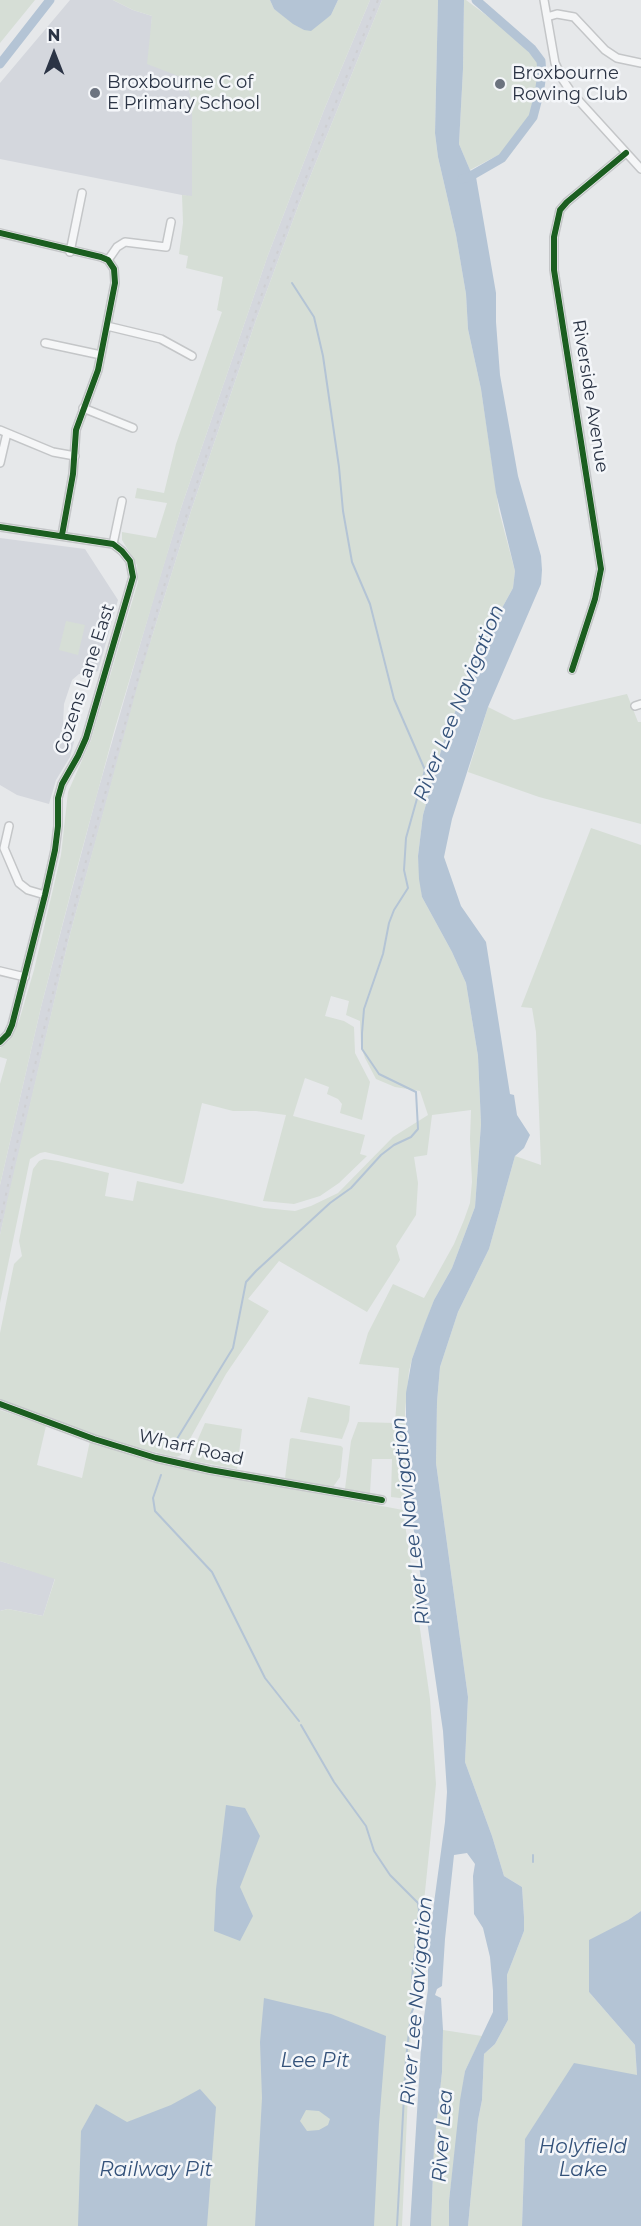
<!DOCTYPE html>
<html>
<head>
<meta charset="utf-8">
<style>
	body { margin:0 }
	#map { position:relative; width:641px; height:2226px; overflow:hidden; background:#e6e8ea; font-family:Montserrat,sans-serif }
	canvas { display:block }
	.north { position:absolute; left:24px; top:24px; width:60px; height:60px; -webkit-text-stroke:4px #f4f6f9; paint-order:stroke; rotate:0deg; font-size:16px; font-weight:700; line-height:24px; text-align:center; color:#2b3445 }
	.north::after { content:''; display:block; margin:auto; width:21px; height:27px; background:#2b3445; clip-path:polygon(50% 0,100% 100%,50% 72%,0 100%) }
</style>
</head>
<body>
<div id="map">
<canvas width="641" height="2226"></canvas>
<div class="north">N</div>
</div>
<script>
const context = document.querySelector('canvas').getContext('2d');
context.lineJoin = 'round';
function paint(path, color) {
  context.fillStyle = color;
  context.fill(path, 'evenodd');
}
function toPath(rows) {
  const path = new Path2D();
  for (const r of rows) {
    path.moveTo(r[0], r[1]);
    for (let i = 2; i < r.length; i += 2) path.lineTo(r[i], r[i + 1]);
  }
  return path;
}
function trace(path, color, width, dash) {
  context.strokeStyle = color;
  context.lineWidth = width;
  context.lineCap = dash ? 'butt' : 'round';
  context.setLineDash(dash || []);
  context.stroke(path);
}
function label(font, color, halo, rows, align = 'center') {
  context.font = font + ' Montserrat,sans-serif';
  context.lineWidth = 5;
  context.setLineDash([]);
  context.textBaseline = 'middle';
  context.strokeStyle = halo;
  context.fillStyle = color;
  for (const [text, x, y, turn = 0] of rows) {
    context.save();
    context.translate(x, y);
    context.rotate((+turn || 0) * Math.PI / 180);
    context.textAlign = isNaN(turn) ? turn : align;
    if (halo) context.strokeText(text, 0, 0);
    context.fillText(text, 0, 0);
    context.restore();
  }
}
paint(toPath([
	[70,0,113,0,133,10,152,16,151,36,186,79,192,102,192,197,0,159,0,83],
	[370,0,382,0,299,204,256,320,191,511,152,637,69,938,0,1235,0,1185,41,1007,97,794,155,593,182,505,268,255,324,110],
	[0,538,85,549,118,600,98,671,90,674,79,674,72,680,64,704,63,725,74,742,70,757,56,780,49,804,17,795,0,785],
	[0,1561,55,1578,43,1616,8,1609,0,1611]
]), '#d4d7dd');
paint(toPath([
	[0,0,35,0,0,43],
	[113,0,270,0,274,9,304,30,331,15,338,0,370,0,324,110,268,255,182,505,115,728,79,861,41,1007,0,1185,0,1084,7,1059,0,1057,0,1048,9,1041,19,1021,34,970,61,855,68,792,91,740,138,582,137,565,122,540,122,532,156,538,167,503,135,498,137,488,164,493,176,444,222,312,217,310,223,277,186,268,188,256,179,254,183,223,182,195,192,196,192,102,186,79,147,64,152,16,133,10],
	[382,0,438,0,435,133,438,157,456,235,466,294,468,329,481,389,499,511,515,571,513,588,480,648,444,740,423,815,418,856,422,897,452,952,466,983,478,1056,481,1124,475,1207,452,1268,434,1300,412,1359,409,1371,405,1412,409,1499,391,1497,392,1459,372,1459,370,1493,345,1489,351,1441,358,1422,395,1423,399,1368,359,1364,368,1333,393,1284,424,1298,454,1244,464,1220,470,1203,472,1182,470,1139,471,1110,432,1115,427,1155,414,1157,418,1183,416,1215,396,1246,400,1260,367,1312,279,1261,248,1299,269,1311,226,1374,181,1455,176,1457,118,1443,0,1401,0,1333,14,1264,22,1256,19,1241,33,1169,39,1161,44,1159,58,1161,109,1173,105,1196,133,1201,137,1181,264,1208,295,1211,311,1206,338,1193,393,1137,428,1115,420,1091,395,1087,376,1079,365,1058,361,1046,360,1021,346,1015,349,1001,331,996,325,1016,344,1021,354,1027,355,1053,370,1082,362,1120,340,1113,342,1104,338,1099,327,1094,329,1087,305,1078,293,1116,365,1135,360,1154,367,1156,339,1183,320,1196,294,1204,263,1201,286,1115,256,1111,233,1111,202,1103,184,1182,182,1184,45,1152,40,1153,30,1159,0,1303,0,1235,8,1197,69,938,142,669,191,511,256,320,299,204],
	[464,0,466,0,514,36,538,62,539,76,532,109,525,124,502,153,470,170,459,144,463,69],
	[66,621,85,625,78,655,59,650],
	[627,694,638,722,641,722,641,824,539,797,468,772,488,707,514,720],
	[591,828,641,845,641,1911,628,1920,589,1992,635,2045,637,2075,525,2139,522,2226,468,2226,478,2120,482,2100,484,2054,495,2044,508,2020,507,1975,524,1931,524,1917,522,1887,504,1876,492,1836,465,1762,468,1697,436,1463,437,1402,440,1367,458,1312,489,1249,515,1156,541,1165,536,1032,532,1008,521,1007],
	[308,1397,350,1406,349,1421,342,1439,300,1432],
	[0,1410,46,1426,37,1465,82,1478,90,1441,144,1459,181,1468,403,1510,430,1699,436,1784,411,2029,402,2226,0,2226,0,1611,8,1609,43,1616,55,1579,0,1561],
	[205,1423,242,1429,237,1469,189,1460],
	[292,1438,341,1446,343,1448,340,1477,333,1487,285,1478,290,1439],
	[443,2030,482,2036,465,2071,449,2201,449,2226,431,2226,434,2147,442,2072]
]), '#d6ded6');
paint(toPath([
	[270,0,338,0,331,15,311,31,304,30,293,24,274,9],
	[438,0,464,0,463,69,459,144,470,170,476,177,496,293,496,322,500,375,518,476,541,556,542,570,541,584,488,707,452,819,444,857,461,906,486,942,510,1094,514,1095,517,1115,530,1135,524,1148,515,1156,489,1249,458,1312,440,1367,437,1402,436,1463,468,1697,465,1762,492,1836,504,1876,522,1887,524,1917,524,1931,507,1975,508,2020,495,2044,484,2054,482,2100,478,2120,468,2226,449,2226,449,2201,460,2100,465,2071,493,2012,493,1991,490,1957,483,1928,474,1914,473,1876,475,1864,467,1853,454,1855,445,1939,442,1986,437,1989,435,1995,441,1998,443,2030,442,2072,434,2147,431,2226,410,2226,422,2031,428,1989,428,1947,445,1822,447,1792,443,1731,410,1504,406,1450,406,1393,412,1359,425,1323,434,1300,452,1268,475,1207,481,1124,478,1056,466,983,452,952,422,897,419,879,418,856,423,815,444,740,480,648,513,588,515,571,496,493,481,389,468,329,466,294,456,235,438,157,435,133],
	[226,1805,245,1808,260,1836,240,1887,253,1916,240,1941,214,1931,216,1889],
	[641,1911,641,2226,522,2226,525,2139,574,2063,637,2075,635,2045,589,1992,589,1940,628,1920],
	[264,1998,331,2014,386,2036,379,2124,374,2226,255,2226,262,2098,260,2042],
	[306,2110,319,2111,330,2119,328,2125,319,2130,307,2131,300,2121],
	[200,2089,216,2107,207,2226,78,2226,81,2131,96,2104,127,2122,171,2105]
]), '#b4c4d5');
trace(toPath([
	[172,1447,233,1348,246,1282,256,1271,330,1203,351,1188,381,1155,394,1145,411,1137,418,1129,416,1092,379,1074,362,1049,362,1033,364,1009,383,954,389,923,394,910,408,888,404,870,406,838,425,770,394,699,370,604,352,562,343,511,339,467,323,356,314,317,292,283],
	[161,1475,153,1498,155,1511,212,1572,265,1678,299,1721],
	[301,1725,334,1782,366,1826,374,1851,390,1875,418,1903,419,1910,412,1978,414,1988],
	[533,1855,533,1862],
	[415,1991,418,1998],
	[397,2226,406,2059,411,2014,417,1999]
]), '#b4c4d5', 2);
trace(toPath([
	[0,64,50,0],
	[462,179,469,177,502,158,533,117,539,94,542,74,541,61,532,49,476,0]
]), '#b4c4d5', 9);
const street = toPath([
	[544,0,555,63,563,80,571,92,641,169],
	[547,17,557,14,574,17,605,50,617,58,641,63],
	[0,233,101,257,108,260,114,269,115,283,98,370,76,430,73,474,62,535],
	[70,252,82,193],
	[108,260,117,247,125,242,166,247,171,222],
	[107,326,161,339,192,356],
	[45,343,101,355],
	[83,408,133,428],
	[0,430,53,452,75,456],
	[0,463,7,433],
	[0,527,113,544,122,551,130,561,133,577,86,738,78,756,62,784,58,798,58,826,55,850,45,895,12,1025,8,1034,0,1042],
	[113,544,122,501],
	[572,670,595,599,601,569,554,270,554,237,560,210,567,202,626,153],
	[635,706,641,704],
	[9,826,4,848,19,883,28,890,45,895],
	[0,971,25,977],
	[0,1404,94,1439,156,1458,210,1470,382,1500]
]);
trace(street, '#c4c6c8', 10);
trace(street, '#f5f6f7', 7);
trace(toPath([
	[0,1222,28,1093,86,861,169,569,202,468,265,285,320,141,378,0]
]), '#cecfd2', 2, [3, 6]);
trace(toPath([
	[0,233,101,257,108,260,114,269,115,283,98,370,76,430,73,474,62,535],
	[0,527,113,544,122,551,130,561,133,577,86,738,78,756,62,784,58,798,58,826,55,850,45,895,12,1025,8,1034,0,1042],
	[572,670,595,599,601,569,554,270,554,237,560,210,567,202,626,153],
	[0,1404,94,1439,156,1458,210,1470,382,1500]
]), '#1b5e20', 6);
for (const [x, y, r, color] of [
	[500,84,6,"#6c737f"],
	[95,93,6,"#6c737f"]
]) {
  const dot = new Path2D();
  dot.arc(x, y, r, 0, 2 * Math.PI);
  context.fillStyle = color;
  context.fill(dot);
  trace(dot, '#f4f6f9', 2);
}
label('18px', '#2b3445', '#f4f6f9', [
	["Broxbourne",512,74],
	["Rowing Club",512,95],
	["Broxbourne C of",107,83],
	["E Primary School",107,104]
], 'left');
label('18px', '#2b3445', '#f4f6f9', [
	["Riverside Avenue",590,396,81],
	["Cozens Lane East",85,679,-72],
	["Wharf Road",191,1448,13]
]);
label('italic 20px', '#34527a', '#f4f6f9', [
	["River Lee Navigation",459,703,-68],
	["River Lee Navigation",411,1521,-97],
	["River Lee Navigation",417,2001,-85],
	["Lee Pit",315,2061],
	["River Lea",443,2136,-86],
	["Holyfield",583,2147],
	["Lake",583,2170],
	["Railway Pit",156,2170]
]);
</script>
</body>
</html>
